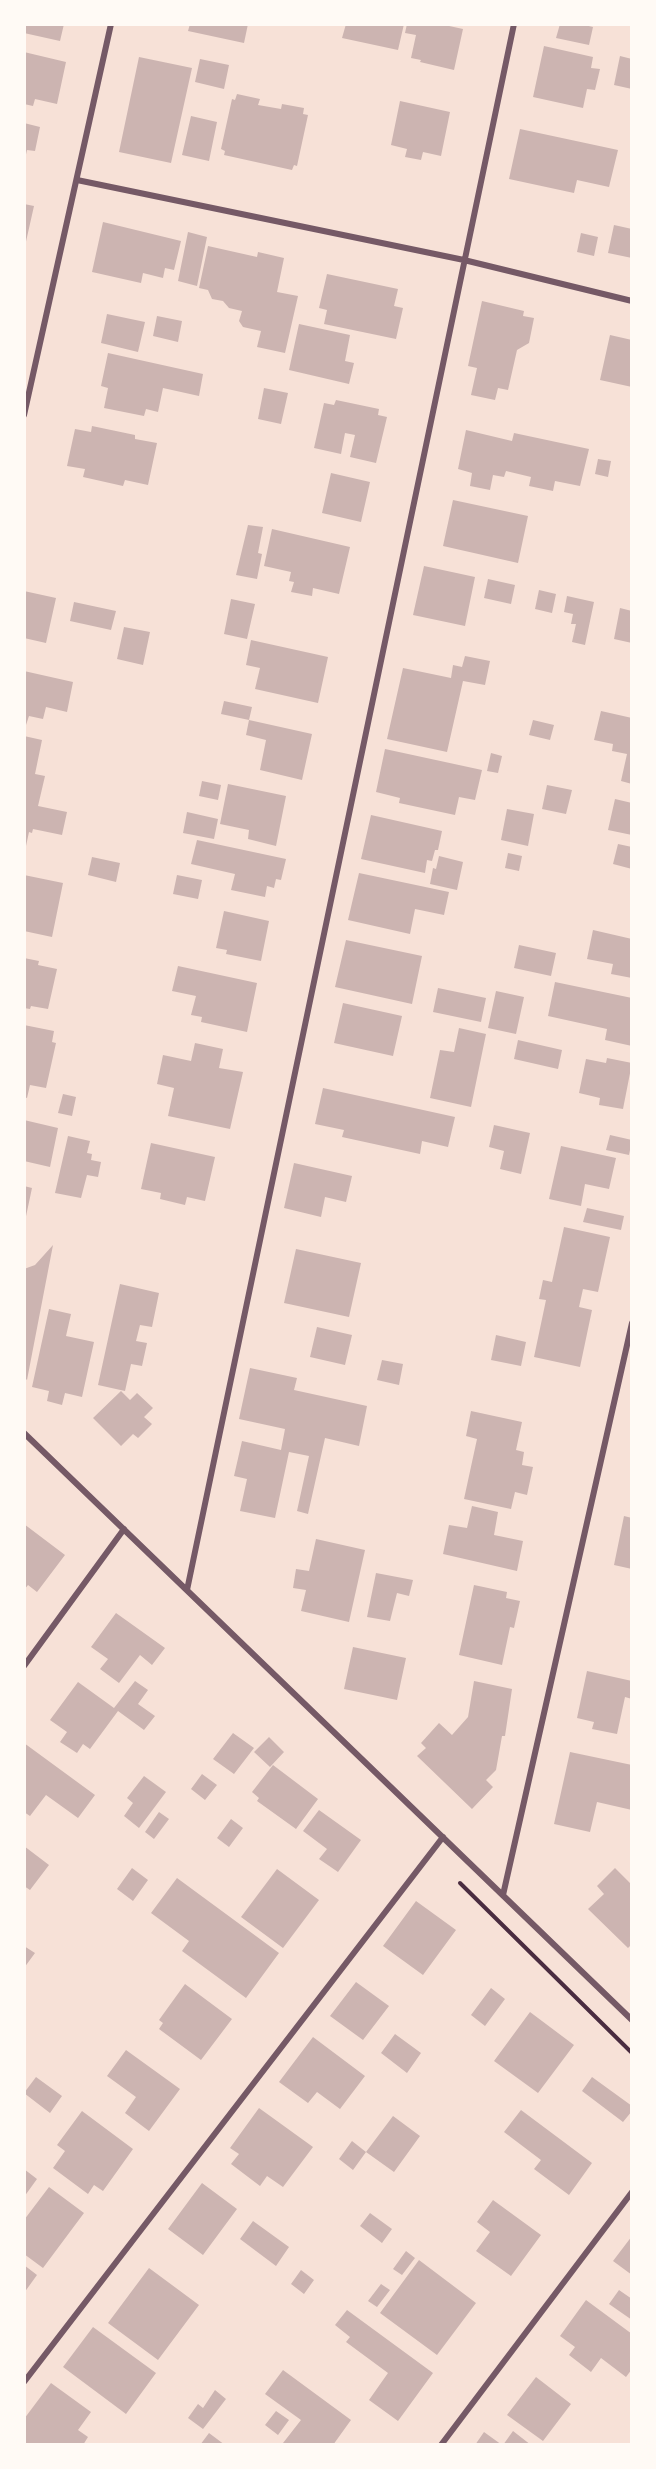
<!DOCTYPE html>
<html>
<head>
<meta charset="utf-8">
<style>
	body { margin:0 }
	#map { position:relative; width:656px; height:2469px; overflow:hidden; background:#f7e1d7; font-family:"Public Sans",sans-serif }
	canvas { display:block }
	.frame { position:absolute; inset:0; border:26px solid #fffaf5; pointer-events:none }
</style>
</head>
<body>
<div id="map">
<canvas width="656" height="2469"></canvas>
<div class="frame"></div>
</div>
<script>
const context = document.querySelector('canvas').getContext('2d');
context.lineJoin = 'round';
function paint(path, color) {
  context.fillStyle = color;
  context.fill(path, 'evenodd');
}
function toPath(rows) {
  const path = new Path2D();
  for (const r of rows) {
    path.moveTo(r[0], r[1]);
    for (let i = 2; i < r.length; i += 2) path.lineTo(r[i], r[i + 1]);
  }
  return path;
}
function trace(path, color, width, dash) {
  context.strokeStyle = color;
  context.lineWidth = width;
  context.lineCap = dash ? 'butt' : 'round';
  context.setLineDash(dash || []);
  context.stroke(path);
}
paint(toPath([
	[24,24,64,24,60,41,24,33],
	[190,24,248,24,244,43,188,31],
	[346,24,404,24,398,50,342,38],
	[407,24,440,24,463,29,454,70,420,62,421,60,411,58,416,35,405,33],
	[560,24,580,24,593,27,589,45,556,38],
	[544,46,593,57,591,68,600,69,595,90,587,89,583,108,533,97],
	[24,52,66,62,57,104,35,99,33,106,24,104],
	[620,56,632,59,632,89,614,85],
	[139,57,192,68,171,163,119,152],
	[200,59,229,65,224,89,195,82],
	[237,94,260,99,258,105,281,109,282,104,304,108,303,114,308,115,297,166,294,165,292,170,224,155,225,151,221,149,232,99,235,100],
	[400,101,450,112,441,156,423,152,421,160,405,157,407,149,391,145],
	[191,116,217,122,209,161,182,155],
	[24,123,40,127,35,151,27,150,25,159],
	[520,129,618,150,609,187,577,180,574,193,509,179],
	[24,204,34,206,25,246,24,246],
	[103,222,181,241,174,270,165,268,163,278,143,273,141,283,92,272],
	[614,225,632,229,632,258,608,253],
	[188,232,207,237,197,286,178,281],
	[581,233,598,237,594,256,577,252],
	[208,246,257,257,258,252,284,258,277,292,298,296,285,353,257,347,261,331,243,327,239,321,242,311,229,308,223,301,212,299,208,290,199,288],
	[327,274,398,289,394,306,403,308,396,339,324,324,327,310,319,308],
	[482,301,524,311,523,316,534,318,529,343,517,350,508,390,498,388,495,400,471,395,477,368,468,366],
	[107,314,145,322,138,352,101,343],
	[157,316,182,321,178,342,153,336],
	[299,324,350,335,345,361,354,363,349,384,289,370],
	[610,335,632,340,632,387,600,380],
	[108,353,203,374,199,396,163,388,158,412,146,409,144,416,104,408,108,388,101,386],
	[264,388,288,393,281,424,258,419],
	[336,400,379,409,378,415,387,417,376,463,350,457,355,435,345,433,341,454,314,448,324,403,334,405],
	[92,426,135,435,135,439,157,443,148,485,125,480,123,486,83,477,85,469,67,466,75,429,91,432],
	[466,430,512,441,514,433,589,449,580,486,555,481,553,491,529,486,531,477,506,471,504,477,493,475,490,490,470,486,472,473,458,469],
	[598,459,611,461,608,477,595,474],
	[331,473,370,482,361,522,322,513],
	[453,500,528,516,518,563,443,546],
	[248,525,263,527,258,553,262,554,257,579,236,575],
	[272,529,350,547,339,594,313,588,312,596,291,592,294,582,289,581,291,572,264,566],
	[424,566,475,577,465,626,413,615],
	[488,579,515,585,511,604,484,598],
	[539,590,556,594,552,613,535,609],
	[24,591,56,598,46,643,24,638],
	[567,596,594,602,585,645,572,642,576,624,571,624,573,614,564,612],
	[231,599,255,604,247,639,224,634],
	[74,602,116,611,111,630,70,621],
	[620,608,632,611,632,643,614,639],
	[124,627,150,632,143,665,117,659],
	[251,640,328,657,318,703,255,689,260,668,246,665],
	[465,656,490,661,485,685,463,681,447,752,387,739,403,668,451,678,453,665,462,667],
	[24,671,73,682,67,712,46,707,43,719,29,716,26,725,24,724],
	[224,701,252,707,249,720,221,714],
	[601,711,632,718,632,784,621,781,627,754,612,751,613,744,594,740],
	[249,720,312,734,302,780,260,770,266,740,246,735],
	[533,720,554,725,550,740,529,735],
	[24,736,42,740,35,774,45,776,38,806,67,812,62,835,33,829,32,833,29,832,26,846,24,846],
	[385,749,482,770,475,800,459,797,455,815,399,803,400,798,376,792],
	[491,753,502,756,498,773,487,771],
	[202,781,221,785,218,800,199,796],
	[228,784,286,796,276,846,248,839,249,830,220,824],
	[547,785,572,790,566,814,542,809],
	[615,799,632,803,632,835,608,830],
	[507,809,534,814,528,846,501,840],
	[187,812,218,819,214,839,183,833],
	[371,815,442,831,438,850,435,850,432,861,427,860,425,873,361,859],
	[197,840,286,859,281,880,276,879,274,888,267,886,265,897,231,890,235,874,191,864],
	[618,844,632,847,632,869,613,864],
	[508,853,522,856,519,871,505,868],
	[439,856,463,862,457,890,430,884,433,868,436,869],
	[92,857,120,863,116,882,88,875],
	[359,873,449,892,444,915,415,909,410,934,348,920],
	[24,875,63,883,52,937,24,931],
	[177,875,202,880,198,899,173,894],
	[224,911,269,921,261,961,226,954,227,950,216,948],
	[593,930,632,939,632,978,611,974,613,964,587,959],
	[346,940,422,956,412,1004,335,987],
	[519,945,556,953,551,976,514,968],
	[24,958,39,961,38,965,57,969,48,1009,31,1006,30,1009,24,1008],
	[178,966,257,983,247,1032,201,1022,202,1017,191,1015,196,996,172,991],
	[555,982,632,998,632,1046,605,1040,607,1029,548,1016],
	[438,988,486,998,481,1022,433,1012],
	[496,991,524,997,516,1034,488,1028],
	[343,1003,402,1016,393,1056,334,1043],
	[24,1025,54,1031,52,1042,56,1043,46,1088,30,1085,27,1098,24,1097],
	[459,1028,486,1034,471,1107,430,1098,440,1050,454,1052],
	[518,1040,562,1050,558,1069,514,1059],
	[195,1043,223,1049,219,1068,243,1072,230,1129,168,1116,174,1088,157,1084,163,1055,191,1061],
	[607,1058,632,1063,623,1109,599,1105,600,1098,579,1093,586,1059,606,1063],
	[323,1088,455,1117,448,1147,422,1141,420,1154,342,1137,344,1130,315,1124],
	[63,1094,76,1097,72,1116,58,1113],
	[24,1120,58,1128,50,1167,24,1161],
	[494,1125,530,1133,521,1174,500,1169,504,1151,489,1147],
	[610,1135,632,1140,629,1155,606,1150],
	[68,1136,90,1141,87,1153,92,1154,91,1160,101,1162,98,1177,87,1175,81,1198,55,1193],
	[151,1143,215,1157,205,1201,187,1197,185,1205,160,1199,161,1193,141,1189],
	[561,1146,616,1158,609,1189,585,1184,581,1206,549,1199],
	[294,1163,352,1176,346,1202,325,1197,321,1217,284,1208],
	[24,1186,32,1188,25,1221,24,1221],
	[587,1208,624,1216,621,1230,583,1222],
	[564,1227,610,1237,598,1292,583,1289,579,1307,592,1310,580,1367,534,1357,546,1300,539,1299,543,1280,552,1282],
	[53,1245,27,1380,24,1377,24,1269,35,1265],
	[296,1249,361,1263,349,1317,284,1303],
	[120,1284,159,1293,152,1327,140,1325,136,1341,147,1343,142,1366,131,1364,125,1391,98,1385],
	[49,1309,71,1314,66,1336,94,1342,82,1397,65,1393,62,1405,47,1401,49,1391,32,1387],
	[317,1327,352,1335,345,1365,310,1357],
	[496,1335,526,1342,521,1366,491,1360],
	[382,1360,403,1364,399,1385,377,1380],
	[250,1368,297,1378,294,1390,367,1406,359,1446,325,1438,308,1514,297,1511,309,1456,289,1452,275,1518,240,1511,247,1479,234,1476,242,1441,281,1450,285,1429,239,1419],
	[121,1391,130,1400,137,1393,153,1408,144,1417,152,1424,138,1438,133,1434,121,1446,93,1418],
	[471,1411,522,1422,516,1450,524,1452,522,1465,533,1467,527,1495,515,1492,511,1509,464,1499,477,1439,466,1436],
	[472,1506,498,1512,494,1535,523,1541,517,1571,443,1554,449,1525,467,1528],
	[624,1516,632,1518,632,1569,614,1565],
	[24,1524,65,1555,37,1592,28,1585,24,1590],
	[316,1539,365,1550,349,1622,301,1611,306,1590,293,1588,296,1569,309,1571],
	[376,1573,413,1580,409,1596,397,1593,390,1621,367,1617],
	[474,1585,507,1592,506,1598,520,1601,514,1628,510,1627,502,1665,459,1655],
	[116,1613,165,1648,152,1665,140,1655,119,1683,100,1669,108,1659,91,1647],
	[353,1647,406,1658,397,1700,344,1689],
	[587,1671,632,1681,632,1699,625,1697,617,1734,592,1729,594,1722,577,1718],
	[135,1681,148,1690,138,1704,155,1716,144,1730,118,1711,90,1749,83,1744,77,1753,60,1742,67,1732,50,1720,78,1682,114,1708],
	[474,1681,512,1689,505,1736,502,1736,496,1770,486,1780,493,1787,472,1809,417,1756,426,1748,421,1743,439,1723,452,1735,468,1717],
	[233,1733,254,1748,234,1774,213,1759],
	[269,1737,284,1752,270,1767,254,1752],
	[24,1743,95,1795,78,1818,46,1795,30,1816,24,1812],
	[570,1752,632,1765,632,1810,597,1802,590,1832,554,1824],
	[273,1765,318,1799,296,1829,257,1801,259,1798,252,1792],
	[202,1774,217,1785,205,1800,191,1789],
	[144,1776,166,1792,139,1828,124,1816,133,1803,127,1798],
	[319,1810,361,1840,338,1872,319,1859,327,1849,303,1831],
	[159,1812,169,1819,154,1839,145,1832],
	[231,1819,243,1828,229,1847,217,1838],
	[24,1846,49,1865,30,1890,24,1886],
	[132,1868,148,1880,133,1901,117,1889],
	[615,1868,630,1883,632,1880,632,1944,628,1948,588,1909,604,1894,597,1886],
	[277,1869,319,1900,283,1948,241,1917],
	[177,1878,279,1953,246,1998,182,1951,189,1941,151,1913],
	[416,1901,456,1930,423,1975,383,1946],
	[24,1946,35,1953,24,1968],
	[356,1982,389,2006,363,2040,330,2016],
	[185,1984,232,2019,201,2060,159,2029,163,2023,159,2020],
	[491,1988,505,1999,485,2026,471,2015],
	[530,2012,574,2045,538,2093,494,2061],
	[395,2034,421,2053,407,2073,381,2053],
	[313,2037,365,2076,340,2109,317,2092,308,2103,279,2082],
	[126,2050,180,2089,149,2131,125,2113,136,2097,107,2076],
	[36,2077,62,2096,50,2113,24,2093],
	[592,2077,632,2106,632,2111,623,2122,582,2091],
	[259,2108,313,2147,283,2187,267,2176,260,2186,231,2164,239,2154,230,2148],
	[521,2110,592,2163,569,2195,534,2169,541,2160,504,2132],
	[82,2111,133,2149,103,2191,94,2185,88,2194,53,2168,65,2151,57,2145],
	[393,2116,420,2136,394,2172,366,2152],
	[352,2141,366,2152,353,2170,339,2159],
	[24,2169,37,2179,24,2197],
	[202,2183,237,2209,203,2255,168,2229],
	[49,2187,84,2213,43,2268,24,2254,24,2220],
	[493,2200,541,2235,511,2276,476,2251,490,2232,477,2222],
	[370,2213,392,2229,382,2243,360,2226],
	[253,2221,289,2247,276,2266,240,2239],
	[632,2236,632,2275,613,2261],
	[406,2251,415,2258,402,2275,393,2269],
	[419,2260,476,2303,437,2355,380,2313],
	[24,2265,37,2275,24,2293],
	[149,2268,199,2305,158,2360,108,2323],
	[301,2270,314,2280,304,2294,291,2284],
	[381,2284,390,2290,377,2307,368,2301],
	[619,2290,632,2299,632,2320,609,2304],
	[586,2300,632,2334,632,2369,626,2377,601,2358,591,2372,569,2355,575,2347,560,2336],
	[347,2310,433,2373,398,2421,369,2400,388,2373,346,2342,350,2337,335,2325],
	[93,2327,156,2373,126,2414,63,2367],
	[283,2370,351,2420,333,2445,283,2443,301,2420,265,2394],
	[536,2377,571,2404,543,2441,507,2415],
	[51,2383,91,2412,78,2430,88,2437,83,2445,24,2445,24,2419],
	[215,2390,226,2399,203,2429,188,2418,198,2404,203,2408],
	[276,2411,289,2420,278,2435,265,2425],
	[513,2431,531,2445,503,2445],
	[484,2432,502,2445,475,2445],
	[209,2433,225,2445,200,2445]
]), '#ccb4b1');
trace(toPath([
	[460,1883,632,2053]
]), '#4a2c40', 4);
trace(toPath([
	[77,180,464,260,632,301],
	[24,415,111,24],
	[24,1433,632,2020],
	[187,1590,514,24],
	[24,1666,124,1529],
	[503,1895,632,1323],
	[24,2382,443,1837],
	[441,2445,632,2192]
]), '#755966', 6);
</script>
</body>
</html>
